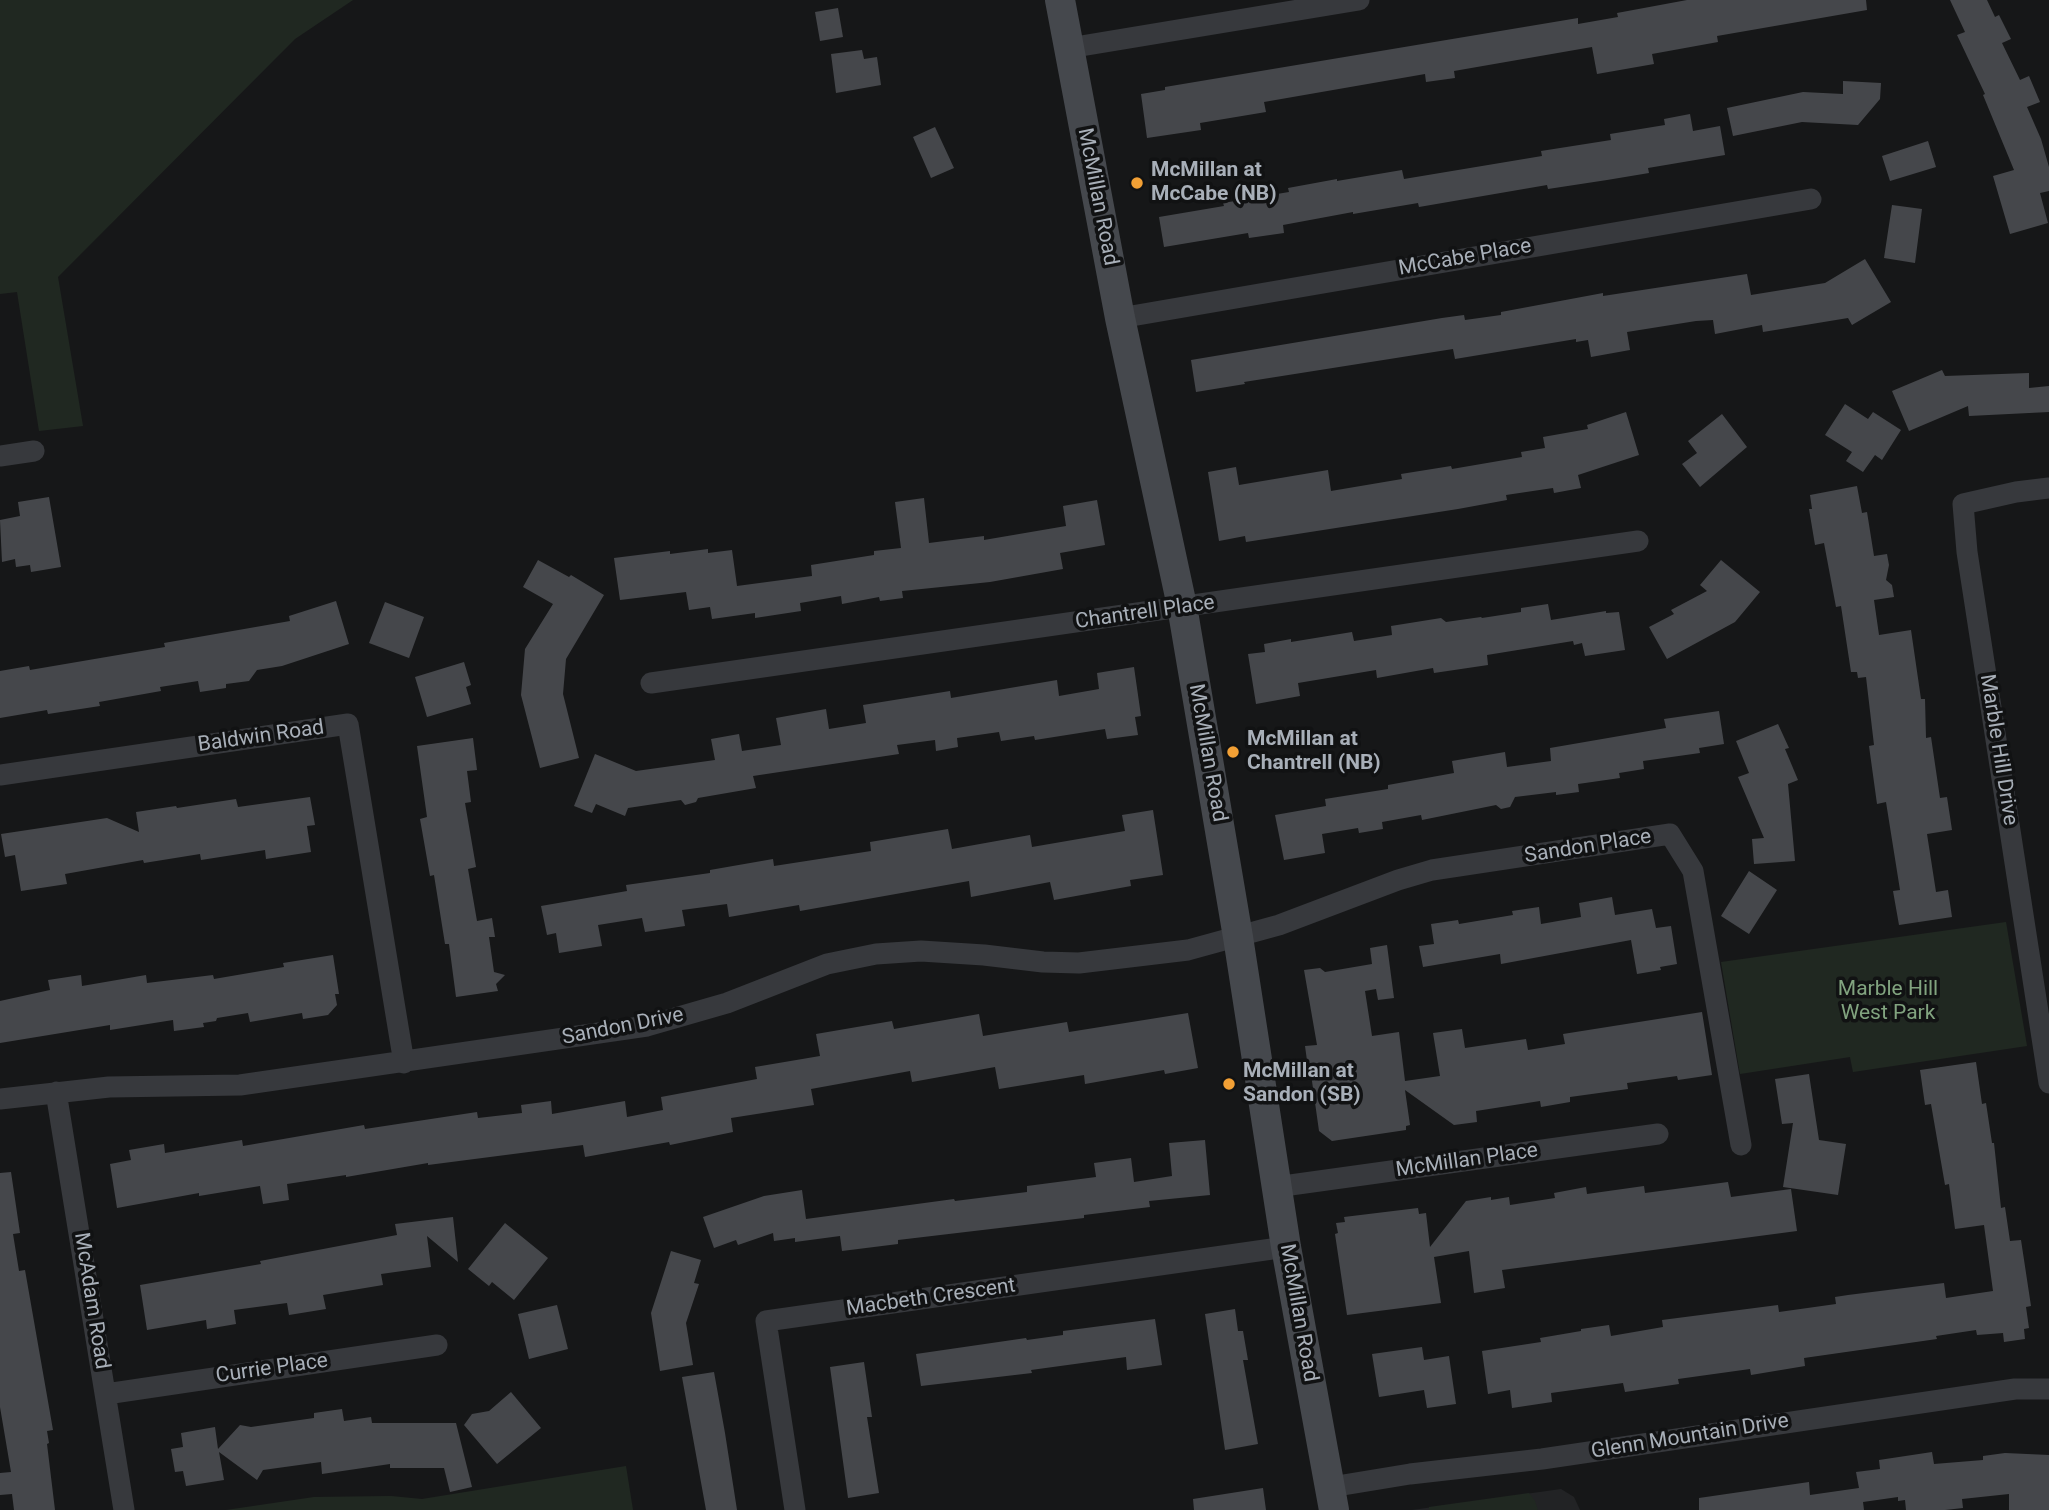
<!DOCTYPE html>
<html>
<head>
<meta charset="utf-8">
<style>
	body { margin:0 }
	canvas { display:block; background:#161718 }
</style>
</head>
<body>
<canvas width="2049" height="1510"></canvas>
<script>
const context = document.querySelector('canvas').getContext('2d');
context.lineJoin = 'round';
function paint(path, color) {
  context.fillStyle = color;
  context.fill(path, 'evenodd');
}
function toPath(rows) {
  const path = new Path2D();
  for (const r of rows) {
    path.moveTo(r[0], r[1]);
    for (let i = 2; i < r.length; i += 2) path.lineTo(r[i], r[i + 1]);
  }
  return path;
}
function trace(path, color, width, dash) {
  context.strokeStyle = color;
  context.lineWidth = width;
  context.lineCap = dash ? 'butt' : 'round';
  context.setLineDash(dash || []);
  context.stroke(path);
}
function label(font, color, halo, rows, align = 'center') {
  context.font = font + ' Roboto,sans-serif';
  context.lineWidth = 7;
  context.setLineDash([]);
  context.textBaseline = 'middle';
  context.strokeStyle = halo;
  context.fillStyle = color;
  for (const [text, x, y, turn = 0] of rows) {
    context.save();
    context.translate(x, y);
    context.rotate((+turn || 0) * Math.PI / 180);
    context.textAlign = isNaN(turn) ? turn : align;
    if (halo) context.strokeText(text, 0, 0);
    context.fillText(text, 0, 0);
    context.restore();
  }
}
paint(toPath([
	[1561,1489,1574,1497,1580,1510,1412,1510]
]), '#222325');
paint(toPath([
	[0,0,353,0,295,39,58,277,83,426,39,431,17,292,0,294],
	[2006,922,2027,1046,1853,1072,1850,1057,1740,1074,1721,962],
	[626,1466,633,1510,226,1510,314,1497,391,1496,422,1499],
	[1529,1493,1535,1501,1538,1510,1429,1510,1429,1507]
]), '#202821');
paint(toPath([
	[1687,0,1866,0,1867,10,1717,36,1718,42,1652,54,1654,64,1597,74,1592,47,1454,71,1455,78,1426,82,1425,74,1264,102,1266,112,1200,123,1201,130,1147,138,1141,94,1165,90,1165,87,1578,18,1578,24,1618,17,1617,13],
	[1950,0,1987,0,1995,17,1999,15,2011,39,2002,43,2020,80,2029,76,2040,102,2027,107,2041,139,2049,167,2049,191,2040,193,2048,223,2010,234,1993,176,2014,170,1983,95,1985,94,1957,35,1965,32],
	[838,8,843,37,820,41,815,12],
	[862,50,864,59,877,57,881,85,836,93,831,54],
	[1843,81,1881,83,1880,99,1858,125,1802,122,1733,136,1727,108,1803,92,1843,94],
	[1690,114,1693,131,1720,126,1725,155,1648,168,1649,173,1607,180,1548,189,1547,185,1419,207,1418,203,1353,214,1353,212,1283,225,1284,233,1249,238,1248,233,1164,247,1159,217,1224,206,1223,203,1289,192,1288,188,1337,179,1337,181,1402,170,1404,179,1542,156,1541,151,1611,140,1610,134,1665,125,1664,119],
	[935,127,954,168,931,178,913,137],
	[1928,141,1936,167,1890,181,1882,156],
	[1892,205,1922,209,1915,263,1884,258],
	[1865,259,1891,302,1852,325,1848,318,1763,332,1762,325,1715,334,1713,320,1696,321,1627,332,1630,350,1591,357,1588,340,1576,342,1576,339,1455,359,1453,349,1244,382,1245,384,1196,392,1191,360,1442,318,1464,315,1465,320,1501,315,1501,312,1603,293,1603,296,1747,274,1751,295,1825,283],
	[1942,370,1945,376,2029,373,2029,388,2049,386,2049,412,1969,416,1968,406,1909,431,1892,391],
	[1845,404,1868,419,1873,412,1901,430,1882,460,1875,455,1863,472,1846,461,1852,452,1825,435],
	[1626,412,1639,455,1578,475,1581,488,1554,493,1553,488,1506,495,1507,500,1458,509,1246,542,1245,536,1219,541,1208,472,1236,467,1239,485,1328,470,1331,491,1402,479,1401,474,1451,466,1452,469,1522,457,1521,452,1545,448,1543,437,1588,429,1587,425],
	[1722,414,1747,447,1700,487,1682,464,1697,453,1688,441],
	[1857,486,1862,513,1867,512,1874,556,1887,554,1889,565,1886,580,1892,585,1894,597,1874,600,1879,635,1911,630,1921,699,1925,699,1926,738,1931,737,1940,798,1947,797,1952,830,1927,834,1936,892,1948,890,1952,917,1899,925,1893,891,1900,890,1886,802,1877,804,1869,746,1874,745,1866,677,1858,678,1857,672,1851,672,1841,606,1836,607,1824,543,1815,545,1809,509,1812,509,1810,495],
	[49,497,61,567,31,572,30,565,16,567,15,559,2,562,0,520,20,516,18,502],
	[924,498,929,543,984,536,984,540,1066,526,1063,506,1097,500,1105,545,1060,553,1063,569,990,582,902,591,903,598,880,601,879,597,842,604,841,596,800,603,801,611,755,618,755,613,712,619,710,607,689,610,686,592,620,600,614,558,670,551,670,554,708,549,708,553,732,550,737,586,812,576,811,565,874,555,874,551,901,548,895,502],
	[538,560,569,577,571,575,604,595,566,659,563,694,579,758,540,768,521,695,525,649,553,604,523,587],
	[1721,560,1760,592,1735,622,1667,659,1649,627,1674,614,1671,610,1707,591,1700,585],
	[336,601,349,644,282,666,257,670,249,681,226,684,226,688,200,692,198,681,160,687,161,691,99,702,100,706,48,714,47,710,0,718,0,671,29,666,30,670,165,647,164,643,290,621,289,616],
	[385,602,424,617,409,658,369,643],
	[1548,604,1551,620,1606,611,1606,613,1619,612,1625,650,1585,656,1582,643,1574,645,1573,641,1487,655,1488,665,1434,673,1433,668,1377,678,1376,670,1298,683,1300,696,1256,704,1248,654,1265,652,1264,644,1291,639,1291,642,1352,632,1354,641,1392,635,1391,626,1441,618,1446,622,1481,617,1482,618,1521,612,1521,608],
	[464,662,471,685,466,687,471,704,427,717,415,677],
	[1134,667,1141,716,1135,717,1138,735,1107,739,1105,729,1035,740,1034,736,1001,741,999,732,957,738,958,747,936,751,935,740,897,745,899,754,753,776,756,788,698,798,696,802,685,805,681,800,628,808,625,816,596,804,592,813,574,806,595,754,636,771,715,760,711,739,739,734,742,751,781,745,776,718,826,709,829,729,866,723,863,705,950,691,951,698,1057,680,1059,696,1099,689,1097,673],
	[1719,711,1724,744,1699,748,1700,753,1643,761,1644,769,1619,773,1620,778,1578,784,1579,792,1556,795,1556,792,1515,797,1510,807,1501,809,1496,805,1422,820,1421,815,1382,822,1383,829,1359,833,1358,828,1322,834,1325,853,1284,860,1275,815,1326,806,1325,799,1388,789,1388,785,1454,773,1452,761,1505,752,1507,767,1551,761,1550,748,1666,728,1664,719],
	[1778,724,1789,748,1785,749,1798,780,1788,784,1795,861,1754,864,1752,839,1764,838,1738,777,1749,773,1736,741],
	[473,738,477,770,467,771,471,802,465,803,476,867,468,869,477,921,492,918,495,937,489,937,494,972,505,975,496,984,498,991,456,997,449,944,445,944,434,875,430,876,420,819,427,817,417,746],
	[310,797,315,825,307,826,311,852,266,859,265,850,201,860,200,854,144,863,143,860,65,874,67,884,21,891,15,855,5,857,1,834,107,818,139,832,136,812,176,806,177,808,236,799,238,807],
	[1153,810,1163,875,1130,880,1131,886,1054,900,1050,882,971,897,969,881,800,911,799,905,729,917,727,904,682,910,685,926,645,932,642,918,598,925,602,946,559,953,556,933,547,935,541,906,627,891,626,885,710,873,710,870,773,859,774,866,871,851,870,842,948,829,952,849,1030,835,1032,847,1125,831,1122,815],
	[1749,871,1777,890,1749,934,1721,916],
	[1612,897,1615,915,1652,909,1656,928,1671,926,1677,964,1660,967,1661,970,1637,974,1631,940,1501,964,1500,954,1423,967,1419,946,1434,944,1431,924,1458,920,1459,924,1513,915,1512,911,1539,907,1541,924,1581,917,1579,903],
	[1387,945,1394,998,1378,1000,1376,989,1365,991,1372,1036,1399,1032,1405,1081,1440,1076,1433,1033,1462,1029,1465,1048,1526,1039,1528,1050,1565,1044,1563,1034,1702,1012,1712,1075,1678,1080,1677,1076,1627,1083,1628,1089,1570,1097,1570,1102,1541,1107,1540,1101,1476,1111,1477,1122,1454,1125,1405,1090,1410,1125,1406,1126,1406,1130,1332,1141,1319,1131,1311,1074,1309,1075,1305,1046,1317,1045,1304,970,1320,968,1325,972,1372,964,1370,948],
	[333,955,339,994,335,994,337,1005,328,1015,303,1019,302,1013,250,1022,248,1013,217,1018,216,1021,203,1023,204,1027,174,1031,173,1020,110,1030,110,1025,0,1043,0,1001,50,990,48,980,81,975,82,986,146,975,147,983,213,975,214,979,284,967,283,963],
	[1188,1013,1198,1068,1165,1074,1164,1070,1085,1084,1084,1075,999,1089,995,1067,912,1082,910,1071,811,1089,814,1105,731,1118,733,1132,670,1145,669,1142,585,1157,583,1145,428,1165,428,1163,346,1177,346,1175,287,1184,289,1200,263,1204,260,1186,199,1196,199,1193,117,1208,110,1164,131,1160,129,1150,164,1144,165,1153,242,1140,243,1146,364,1125,365,1129,477,1112,478,1118,522,1113,521,1105,551,1101,552,1114,625,1101,627,1117,663,1110,661,1097,757,1079,755,1067,820,1056,816,1034,892,1021,894,1029,979,1014,983,1036,1067,1022,1069,1032],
	[1976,1062,1982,1104,1986,1103,1992,1143,1994,1143,2001,1208,2005,1207,2010,1241,2021,1240,2031,1306,2026,1307,2029,1328,2024,1329,2025,1339,2004,1342,2003,1333,1977,1335,1976,1330,1936,1336,1937,1339,1804,1358,1805,1366,1751,1375,1750,1369,1678,1379,1679,1384,1625,1392,1623,1383,1551,1393,1552,1402,1512,1408,1510,1390,1488,1394,1482,1351,1541,1342,1540,1338,1581,1331,1581,1329,1609,1325,1611,1336,1663,1327,1662,1320,1778,1305,1779,1312,1836,1304,1835,1297,1848,1295,1944,1283,1946,1298,1993,1291,1984,1225,1955,1229,1949,1184,1945,1185,1931,1104,1925,1105,1920,1070],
	[1809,1074,1819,1140,1846,1144,1838,1195,1783,1187,1793,1123,1782,1124,1775,1079],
	[1205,1140,1210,1195,1149,1201,1150,1207,1084,1215,1084,1218,898,1240,898,1244,842,1251,840,1236,795,1242,795,1238,774,1241,773,1233,738,1245,736,1240,714,1248,703,1217,764,1196,802,1190,806,1219,954,1199,955,1201,1027,1192,1027,1186,1096,1177,1094,1163,1131,1158,1134,1182,1172,1176,1169,1143],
	[11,1172,20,1233,13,1234,19,1271,25,1270,53,1430,47,1431,49,1443,47,1444,55,1510,14,1510,12,1494,0,1495,0,1473,11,1472,0,1407,0,1173],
	[1728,1182,1731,1197,1791,1189,1797,1231,1502,1270,1505,1288,1474,1293,1469,1251,1434,1257,1441,1303,1347,1315,1335,1234,1338,1233,1336,1223,1345,1222,1344,1217,1418,1208,1419,1214,1426,1213,1430,1247,1466,1201,1491,1197,1491,1200,1509,1197,1510,1205,1555,1198,1554,1193,1586,1187,1587,1194,1644,1186,1645,1193],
	[453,1217,458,1262,427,1236,431,1267,381,1274,383,1285,323,1295,326,1309,289,1315,287,1303,234,1310,236,1324,207,1329,206,1320,147,1330,140,1285,261,1264,260,1261,397,1235,395,1224],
	[505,1223,548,1258,514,1300,492,1282,489,1286,468,1269],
	[671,1251,701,1260,694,1283,699,1284,686,1323,693,1365,660,1371,651,1313],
	[557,1305,568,1349,529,1359,518,1314],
	[1235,1309,1238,1331,1243,1331,1248,1360,1243,1360,1258,1444,1225,1450,1205,1314],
	[1155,1319,1162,1365,1127,1370,1126,1357,1031,1370,1032,1373,921,1386,916,1354,1026,1338,1027,1340,1063,1335,1063,1331],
	[1422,1347,1424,1360,1449,1356,1456,1404,1427,1408,1424,1390,1379,1397,1372,1354],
	[864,1362,872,1417,867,1417,879,1493,848,1498,830,1367],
	[714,1372,725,1433,737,1510,706,1510,682,1377],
	[511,1392,541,1428,497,1464,464,1425,472,1414,489,1411],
	[342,1409,344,1421,371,1417,372,1423,456,1423,472,1487,450,1492,444,1468,390,1468,390,1464,322,1474,321,1462,263,1470,257,1480,219,1452,224,1480,186,1486,183,1471,175,1472,171,1449,183,1447,181,1433,215,1427,218,1449,240,1425,251,1427,314,1418,314,1413],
	[1932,1452,1934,1464,1983,1460,1983,1456,2005,1453,2049,1455,2049,1510,2009,1510,2009,1494,1962,1499,1963,1508,1945,1510,1906,1510,1905,1500,1898,1501,1898,1497,1863,1502,1864,1510,1699,1510,1699,1498,1809,1482,1810,1495,1859,1488,1856,1472,1880,1469,1879,1460],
	[1263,1488,1266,1510,1194,1510,1193,1499]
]), '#45474b');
trace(toPath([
	[1069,48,1359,0],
	[1120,318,1811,199],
	[0,456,34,451],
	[2049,488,2016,492,1963,504,1967,552,2049,1083],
	[651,683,1638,541],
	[0,775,348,724,404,1063],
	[56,1092,124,1510],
	[0,1099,109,1087,240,1085,647,1026,727,1003,827,964,876,954,921,951,984,955,1043,962,1079,963,1188,950,1279,925,1398,880,1432,870,1670,834,1693,871,1741,1145],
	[1276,1187,1658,1134],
	[106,1394,437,1345],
	[1331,1487,1410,1474,1542,1459,2015,1389,2049,1389],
	[795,1510,766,1321,1286,1247]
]), '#37393d', 21);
trace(toPath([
	[1060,0,1120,318,1182,606,1238,937,1286,1247,1334,1510]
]), '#45484d', 30);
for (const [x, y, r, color] of [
	[1137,183,7,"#f2a035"],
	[1233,752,7,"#f2a035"],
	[1229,1084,7,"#f2a035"]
]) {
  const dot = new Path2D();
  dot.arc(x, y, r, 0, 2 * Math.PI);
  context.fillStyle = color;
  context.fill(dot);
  trace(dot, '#111213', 2.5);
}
label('bold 21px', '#a8afb8', '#111213', [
	["McMillan at",1151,171],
	["McCabe (NB)",1151,195],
	["McMillan at",1247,740],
	["Chantrell (NB)",1247,764],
	["McMillan at",1243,1072],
	["Sandon (SB)",1243,1096]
], 'left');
label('21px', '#a8afb8', '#111213', [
	["McMillan Road",1097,197,79],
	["McCabe Place",1465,258,-10],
	["Chantrell Place",1145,613,-8],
	["Baldwin Road",261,737,-8],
	["Marble Hill Drive",1998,750,81],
	["McMillan Road",1207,753,80],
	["Sandon Place",1588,847,-9],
	["Sandon Drive",623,1027,-11],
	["McMillan Place",1467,1161,-8],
	["Macbeth Crescent",931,1298,-8],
	["McAdam Road",91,1301,81],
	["McMillan Road",1298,1313,80],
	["Currie Place",272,1369,-8],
	["Glenn Mountain Drive",1690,1437,-9]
]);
label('21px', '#81a37f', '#111213', [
	["Marble Hill",1888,990],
	["West Park",1888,1014]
]);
</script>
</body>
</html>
